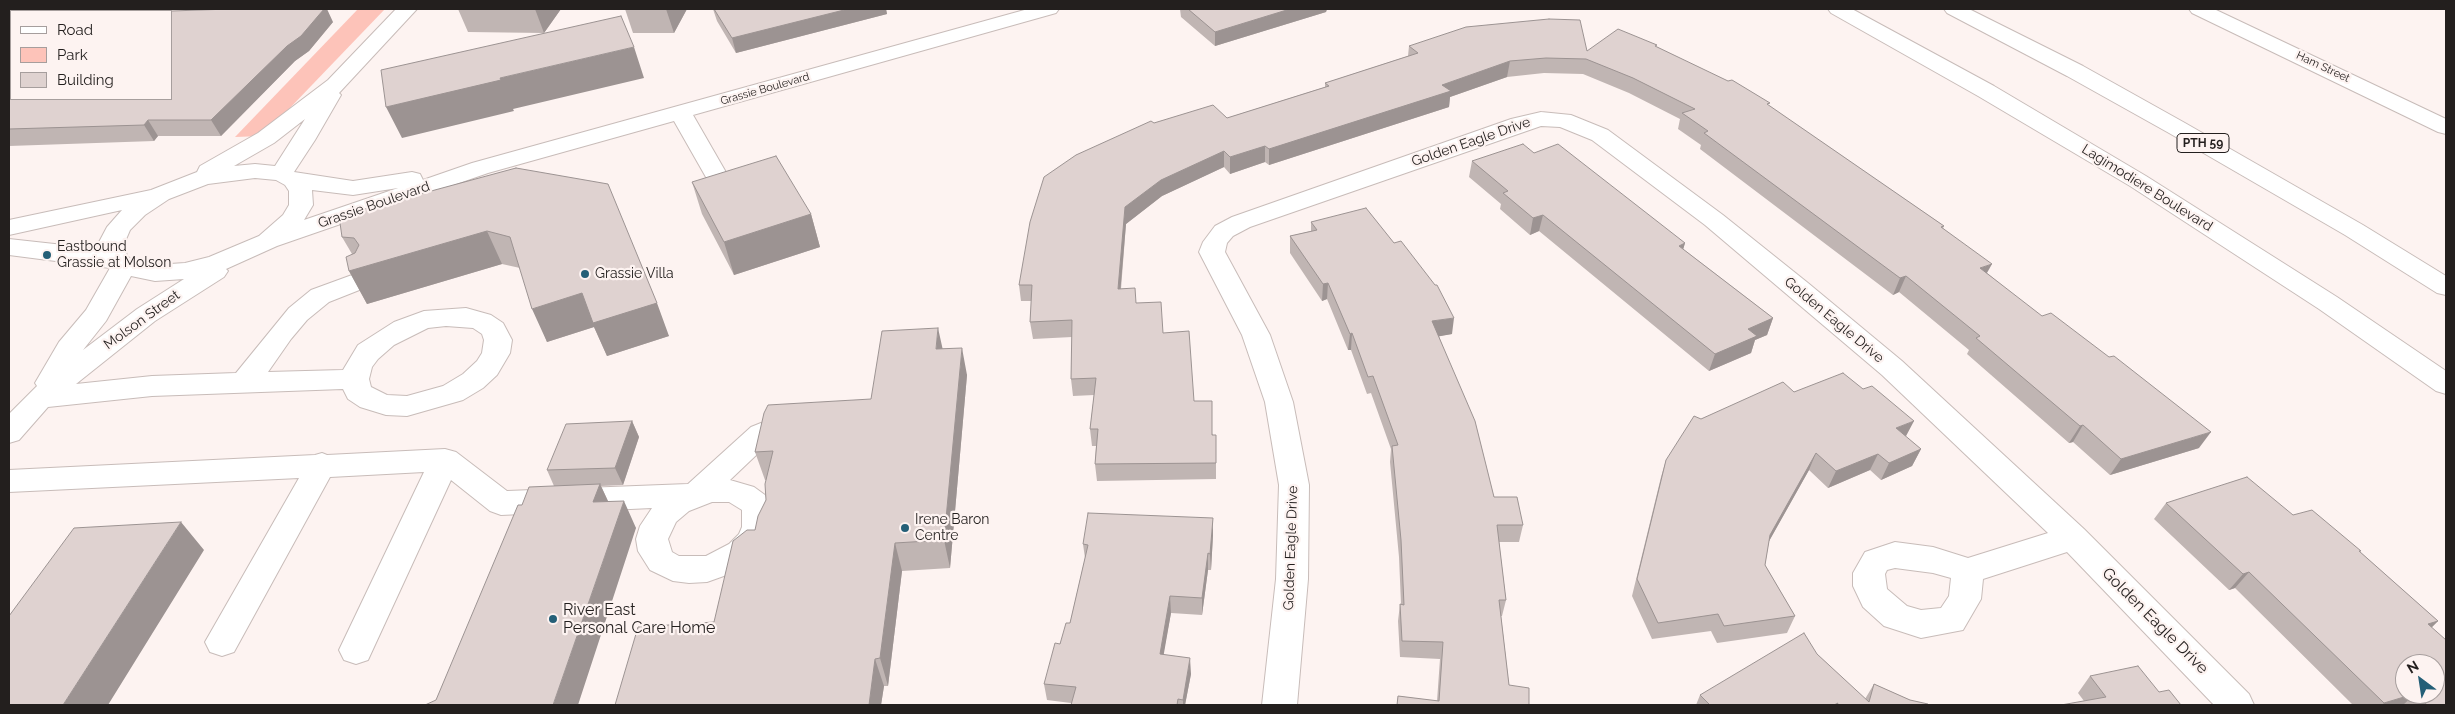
<!DOCTYPE html>
<html>
<head>
<meta charset="utf-8">
<style>
	body { margin:0 }
	#map { position:relative; width:2455px; height:714px; overflow:hidden; background:#fdf3f1; font-family:Raleway,sans-serif }
	canvas { display:block }
	.frame { position:absolute; inset:0; border:10px solid #231f1e; pointer-events:none }
	.legend { position:absolute; left:10px; top:10px; width:162px; height:90px; box-sizing:border-box; background:#fdf3f1; border:1px solid #a69e9d; margin:0; padding:6px 9px; list-style:none; font-size:15px; color:#231f1e }
	.legend li { display:flex; align-items:center; gap:10px; height:25px }
	.legend b { width:25px; border:1px solid #a69e9d }
	.north { position:absolute; left:2395px; top:654px; width:50px; height:50px; box-sizing:border-box; background:#fdf3f1; border:1px solid #a69e9d; border-radius:50%; rotate:329deg; font-size:14px; font-weight:700; line-height:20px; text-align:center; color:#231f1e }
	.north::after { content:''; display:block; margin:auto; width:18px; height:22px; background:#245f77; clip-path:polygon(50% 0,100% 100%,50% 72%,0 100%) }
</style>
</head>
<body>
<div id="map">
<canvas width="2455" height="714"></canvas>
<div class="frame"></div>
<ul class="legend">
<li><b style="height:6px;background:#fff"></b>Road</li>
<li><b style="height:14px;background:#fdc3b9"></b>Park</li>
<li><b style="height:14px;background:#dfd2d0"></b>Building</li>
</ul>
<div class="north">N</div>
</div>
<script>
const context = document.querySelector('canvas').getContext('2d');
context.lineJoin = 'round';
function paint(path, color) {
  context.fillStyle = color;
  context.fill(path, 'evenodd');
}
function toPath(rows) {
  const path = new Path2D();
  for (const r of rows) {
    path.moveTo(r[0], r[1]);
    for (let i = 2; i < r.length; i += 2) path.lineTo(r[i], r[i + 1]);
  }
  return path;
}
function trace(path, color, width, dash) {
  context.strokeStyle = color;
  context.lineWidth = width;
  context.lineCap = dash ? 'butt' : 'round';
  context.setLineDash(dash || []);
  context.stroke(path);
}
function label(font, color, halo, rows, align = 'center') {
  context.font = font + ' Raleway,sans-serif';
  context.lineWidth = 4.5;
  context.setLineDash([]);
  context.textBaseline = 'middle';
  context.strokeStyle = halo;
  context.fillStyle = color;
  for (const [text, x, y, turn = 0] of rows) {
    context.save();
    context.translate(x, y);
    context.rotate((+turn || 0) * Math.PI / 180);
    context.textAlign = isNaN(turn) ? turn : align;
    if (halo) context.strokeText(text, 0, 0);
    context.fillText(text, 0, 0);
    context.restore();
  }
}
paint(toPath([
	[358,9,385,9,263,136,235,137]
]), '#fdc3b9');
const minor = toPath([
	[396,9,417,9,339,93,341,95,315,140,294,172,353,181,412,172,420,174,423,180,472,163,1028,9,1059,9,1056,13,693,115,735,188,731,193,723,195,715,193,674,121,488,173,277,246,226,269,228,271,224,277,155,321,76,384,152,376,236,373,289,308,311,290,363,271,372,273,376,279,372,285,329,302,307,320,291,339,268,372,343,370,358,345,394,322,424,311,466,308,491,315,503,323,512,340,510,353,497,375,483,388,463,400,407,416,386,415,360,407,348,399,343,389,152,396,48,407,19,440,9,443,9,414,37,386,35,383,59,342,86,310,110,268,9,255,9,239,100,249,98,244,107,227,122,210,9,235,9,220,151,190,197,172,200,166,258,133,328,80,396,9],
	[305,119,275,166,255,164,234,166,274,143,305,119],
	[255,178,276,180,285,185,289,191,289,205,283,215,259,236,209,257,185,263,155,265,132,260,127,256,124,244,130,230,145,215,169,199,208,184,255,178],
	[398,188,304,220,313,205,312,190,353,195,398,188],
	[131,276,155,281,184,279,137,309,83,350,106,321,131,276],
	[446,326,473,328,482,334,484,340,482,353,477,361,463,374,443,386,407,396,387,395,371,387,369,379,372,367,378,359,394,345,428,328,446,326],
	[2189,9,2214,9,2446,119,2446,134,2438,132,2192,13,2189,9],
	[1541,112,1571,115,1608,130,1723,215,1808,283,1902,361,2084,529,2249,694,2254,705,2214,705,2067,552,1983,579,1981,599,1963,630,1921,638,1884,626,1863,607,1853,586,1853,573,1865,552,1895,542,1933,547,1968,558,2048,533,1882,375,1705,225,1592,140,1560,127,1541,126,1250,227,1233,236,1227,243,1225,252,1270,335,1293,402,1309,485,1308,579,1297,705,1262,705,1276,579,1279,485,1265,402,1242,335,1199,252,1203,242,1215,226,1232,217,1511,119,1541,112],
	[1895,568,1933,573,1951,578,1949,596,1941,608,1921,610,1907,606,1887,589,1885,574,1887,570,1895,568],
	[761,423,771,427,776,434,771,441,730,480,754,487,765,495,774,514,774,527,763,550,751,562,735,572,707,582,689,583,673,581,650,570,638,551,636,539,640,526,652,508,501,515,490,511,451,480,368,660,356,664,344,660,339,650,424,472,330,477,234,652,222,656,210,652,205,642,299,478,9,492,9,470,315,455,322,453,327,455,445,449,456,452,507,491,688,484,751,427,761,423],
	[712,502,729,502,742,510,742,527,739,534,729,544,706,556,679,556,672,552,668,539,676,522,689,511,712,502]
]);
const major = toPath([
	[1828,9,1852,9,1994,86,2146,176,2337,297,2446,371,2446,394,2436,391,2319,309,2130,186,1978,96,1831,13,1828,9],
	[1944,9,1969,9,2083,66,2185,123,2363,225,2446,276,2446,295,2437,293,2345,235,2169,133,2067,76,1947,13,1944,9]
]);
trace(minor, '#c8bcb9', 2);
trace(major, '#c8bcb9', 2);
paint(minor, '#fff');
paint(major, '#fff');
paint(toPath([
	[458,9,561,9,544,33,468,32],
	[625,9,687,9,674,33,633,33],
	[713,9,886,9,887,14,736,53,717,21],
	[1180,9,1327,9,1326,12,1215,46,1181,17],
	[9,15,333,22,309,51,295,61,221,136,158,136,154,141,9,146],
	[1409,46,1587,51,1657,47,1769,106,1944,226,1943,228,1987,273,2199,448,2110,475,2073,442,2069,443,1967,354,1969,350,1899,292,1893,295,1700,149,1701,145,1678,129,1680,119,1629,93,1583,74,1544,73,1507,77,1450,97,1449,107,1269,165,1265,162,1230,174,1224,167,1162,196,1126,224,1121,289,1136,303,1163,333,1194,401,1213,435,1216,435,1216,479,1097,481,1095,464,1096,446,1092,446,1090,429,1094,395,1073,396,1071,379,1072,337,1033,339,1030,322,1032,301,1021,301,1019,285,1154,123,1227,118,1325,87,1325,83,1408,56],
	[1534,153,1685,243,1683,249,1773,318,1767,335,1755,340,1751,353,1709,371,1539,231,1530,235,1500,209,1501,204,1469,177,1472,161],
	[516,168,669,336,607,356,594,327,547,342,520,268,502,264,367,304,349,271,352,254,342,237],
	[692,182,811,214,820,247,734,275,702,214],
	[1311,222,1452,334,1439,336,1494,497,1523,525,1519,542,1499,542,1506,600,1502,616,1501,616,1509,685,1529,705,1397,705,1398,696,1437,701,1440,659,1400,657,1398,621,1400,604,1401,604,1399,557,1390,462,1391,449,1371,393,1367,394,1351,350,1348,350,1327,299,1322,301,1290,253,1290,236,1311,231],
	[942,349,967,375,950,568,902,571,888,686,884,686,881,705,615,705,714,622,755,530,766,500,766,480,765,480,755,452,871,399],
	[1794,392,1906,437,1921,449,1912,466,1881,480,1870,470,1828,488,1809,470,1769,541,1765,565,1795,616,1787,633,1717,643,1711,631,1652,639,1632,596,1661,477,1666,460,1701,419],
	[632,421,639,437,623,485,601,486,608,501,636,528,436,700,522,505,554,486,547,470],
	[2166,503,2293,515,2360,552,2438,621,2432,627,2446,705,2353,705,2235,588,2229,590,2154,519],
	[1213,535,1211,570,1208,570,1202,615,1171,613,1163,655,1191,674,1185,705,1071,705,1071,703,1047,700,1044,684,1060,644,1070,623,1085,558,1083,544],
	[1817,654,1865,699,1874,684,1910,700,1928,705,1696,705,1700,695],
	[2090,676,2159,692,2084,701,2078,693]
]), '#c0b5b3');
paint(toPath([
	[324,9,327,9,333,22,309,51,295,61,221,136,211,120],
	[535,9,561,9,544,33],
	[666,9,687,9,674,33],
	[848,9,886,9,887,14,736,53,732,38],
	[1290,9,1327,9,1326,12,1215,46,1215,32],
	[634,47,644,78,513,109,514,111,402,138,386,107,500,78],
	[1510,61,1507,77,1450,97,1449,107,1269,165,1269,149,1442,85],
	[148,120,158,136,154,141,144,125],
	[1265,146,1265,162,1230,174,1230,157],
	[1224,151,1224,167,1162,196,1126,224,1119,306,1118,289,1125,207,1161,180],
	[811,214,820,247,734,275,724,242],
	[1543,215,1539,231,1530,235,1533,218],
	[487,231,502,264,367,304,349,271],
	[1685,243,1680,260,1679,246],
	[1992,264,1983,280,1980,268],
	[1906,276,1899,292,1893,295,1900,278],
	[1328,283,1327,299,1322,301,1323,284],
	[582,293,657,303,669,336,607,356,594,327,547,342,532,309],
	[1454,318,1452,334,1430,338,1432,321],
	[1773,318,1767,335,1755,340,1751,353,1709,371,1715,354,1748,329],
	[938,328,944,355,936,349],
	[1352,333,1351,350,1348,350,1350,334],
	[962,348,967,375,950,568,944,540],
	[632,421,639,437,623,485,615,468],
	[1914,421,1905,438,1896,428],
	[2083,425,2073,442,2069,443,2080,426],
	[2211,432,2199,448,2110,475,2121,459],
	[1921,449,1912,466,1881,480,1889,463],
	[1816,453,1809,470,1763,552,1770,535],
	[1878,454,1870,470,1828,488,1836,471],
	[600,484,613,512,593,502],
	[624,501,636,528,578,705,553,705],
	[1213,518,1213,535,1211,570,1210,554],
	[181,522,204,550,108,705,63,705],
	[895,543,902,571,888,686,880,658],
	[1208,553,1208,570,1202,615,1202,598],
	[2249,572,2235,588,2229,590,2243,574],
	[1170,596,1171,613,1161,670,1160,654],
	[2438,621,2421,638,2428,624],
	[1190,658,1191,674,1185,705,1183,705,1183,700],
	[875,659,884,686,881,705,869,705],
	[2415,694,2403,705,2382,705,2384,703]
]), '#9c9392');
const building = toPath([
	[230,9,324,9,301,36,287,46,211,120,148,120,144,125,9,129,9,15,11,15,11,99,171,99,171,11,230,9],
	[714,9,848,9,732,38,714,9],
	[1188,9,1290,9,1215,32,1188,9],
	[621,16,634,47,500,78,501,80,386,107,381,70,621,16],
	[1549,19,1580,20,1587,51,1618,29,1657,45,1655,46,1728,81,1732,80,1770,103,1767,104,1944,226,1941,227,1992,264,1980,268,2042,316,2051,313,2109,357,2114,356,2211,432,2121,459,2083,425,2080,426,1976,338,1980,336,1906,276,1900,278,1704,133,1708,131,1682,113,1695,109,1633,78,1586,59,1546,58,1510,61,1442,85,1451,91,1269,149,1265,146,1230,157,1224,151,1161,180,1125,207,1118,289,1135,288,1136,303,1161,302,1163,333,1189,331,1194,401,1212,401,1212,435,1216,435,1216,463,1095,464,1098,429,1090,429,1096,378,1071,379,1072,320,1030,322,1032,285,1019,285,1030,222,1044,177,1076,155,1151,121,1154,123,1213,105,1227,118,1329,86,1325,83,1418,53,1409,46,1466,27,1549,19],
	[1523,144,1534,153,1558,144,1685,243,1679,246,1773,318,1748,329,1757,336,1715,354,1543,215,1533,218,1503,193,1508,191,1472,161,1523,144],
	[776,156,811,214,724,242,692,182,776,156],
	[516,168,608,184,657,303,593,323,582,293,532,309,510,237,487,231,349,271,346,257,355,253,359,245,354,238,342,237,339,216,516,168],
	[1366,208,1394,243,1401,241,1435,285,1437,285,1454,318,1432,321,1475,421,1494,497,1517,497,1523,525,1497,525,1506,600,1499,600,1509,685,1529,688,1529,705,1397,705,1398,696,1439,701,1443,642,1402,641,1400,604,1404,605,1401,540,1392,446,1398,445,1373,376,1368,377,1352,333,1350,334,1328,283,1323,284,1290,236,1317,230,1311,222,1366,208],
	[938,328,936,349,962,348,944,540,895,543,880,658,875,659,869,705,615,705,638,627,714,622,733,541,747,530,755,530,758,516,766,500,765,484,773,451,755,452,764,413,768,405,871,399,882,331,938,328],
	[1843,373,1863,389,1872,386,1914,421,1896,428,1921,449,1889,463,1878,454,1836,471,1816,453,1770,535,1765,565,1795,616,1724,626,1718,614,1658,623,1637,579,1666,460,1694,416,1701,419,1783,382,1794,392,1843,373],
	[632,421,615,468,547,470,566,424,632,421],
	[2247,477,2293,515,2312,510,2361,551,2359,551,2438,621,2428,624,2446,640,2446,705,2427,705,2415,694,2435,694,2435,664,2405,664,2405,694,2414,694,2384,703,2249,572,2243,574,2166,503,2247,477],
	[600,484,593,502,624,501,553,705,425,705,436,700,518,505,522,505,529,487,600,484],
	[1088,513,1213,518,1210,554,1208,553,1202,598,1170,596,1160,654,1190,658,1183,700,1178,699,1177,705,1071,705,1076,687,1044,684,1055,643,1060,644,1066,623,1070,623,1088,545,1083,544,1088,513],
	[181,522,63,705,9,705,9,616,74,528,181,522],
	[1804,633,1817,654,1869,702,1874,684,1910,700,1928,704,1928,705,1837,705,1838,703,1834,705,1710,705,1700,695,1804,633],
	[2138,666,2159,692,2169,690,2181,705,2061,705,2106,697,2090,676,2138,666]
]);
paint(building, '#dfd2d0');
trace(building, '#9c9392', 1);
for (const [x, y, r, color] of [
	[47,255,5,"#245f77"],
	[585,274,5,"#245f77"],
	[905,528,5,"#245f77"],
	[553,619,5,"#245f77"]
]) {
  const dot = new Path2D();
  dot.arc(x, y, r, 0, 2 * Math.PI);
  context.fillStyle = color;
  context.fill(dot);
  trace(dot, '#fdf3f1', 2);
}
label('11px', '#231f1e', '#fdf3f1', [
	["Ham Street",2323,67,25],
	["Grassie Boulevard",765,89,-16]
]);
for (const [x, y, w] of [
	[2203,143,52]
]) {
  const box = new Path2D();
  box.roundRect(x - w / 2, y - 9.5, w, 19, 4);
  context.fillStyle = '#fdf3f1';
  context.fill(box);
  trace(box, '#231f1e', 1);
}
label('bold 12px', '#231f1e', null, [
	["PTH 59",2203,143]
]);
label('14px', '#231f1e', '#fdf3f1', [
	["Golden Eagle Drive",1471,142,-19],
	["Lagimodiere Boulevard",2147,188,32],
	["Grassie Boulevard",374,205,-19],
	["Molson Street",142,320,-36],
	["Golden Eagle Drive",1834,320,40],
	["Golden Eagle Drive",1291,548,-88]
]);
label('14px', '#231f1e', '#fdf3f1', [
	["Eastbound",57,247],
	["Grassie at Molson",57,263],
	["Grassie Villa",595,274],
	["Irene Baron",915,520],
	["Centre",915,536]
], 'left');
label('16px', '#231f1e', '#fdf3f1', [
	["River East",563,610],
	["Personal Care Home",563,628]
], 'left');
label('16px', '#231f1e', '#fdf3f1', [
	["Golden Eagle Drive",2155,621,45]
]);
</script>
</body>
</html>
